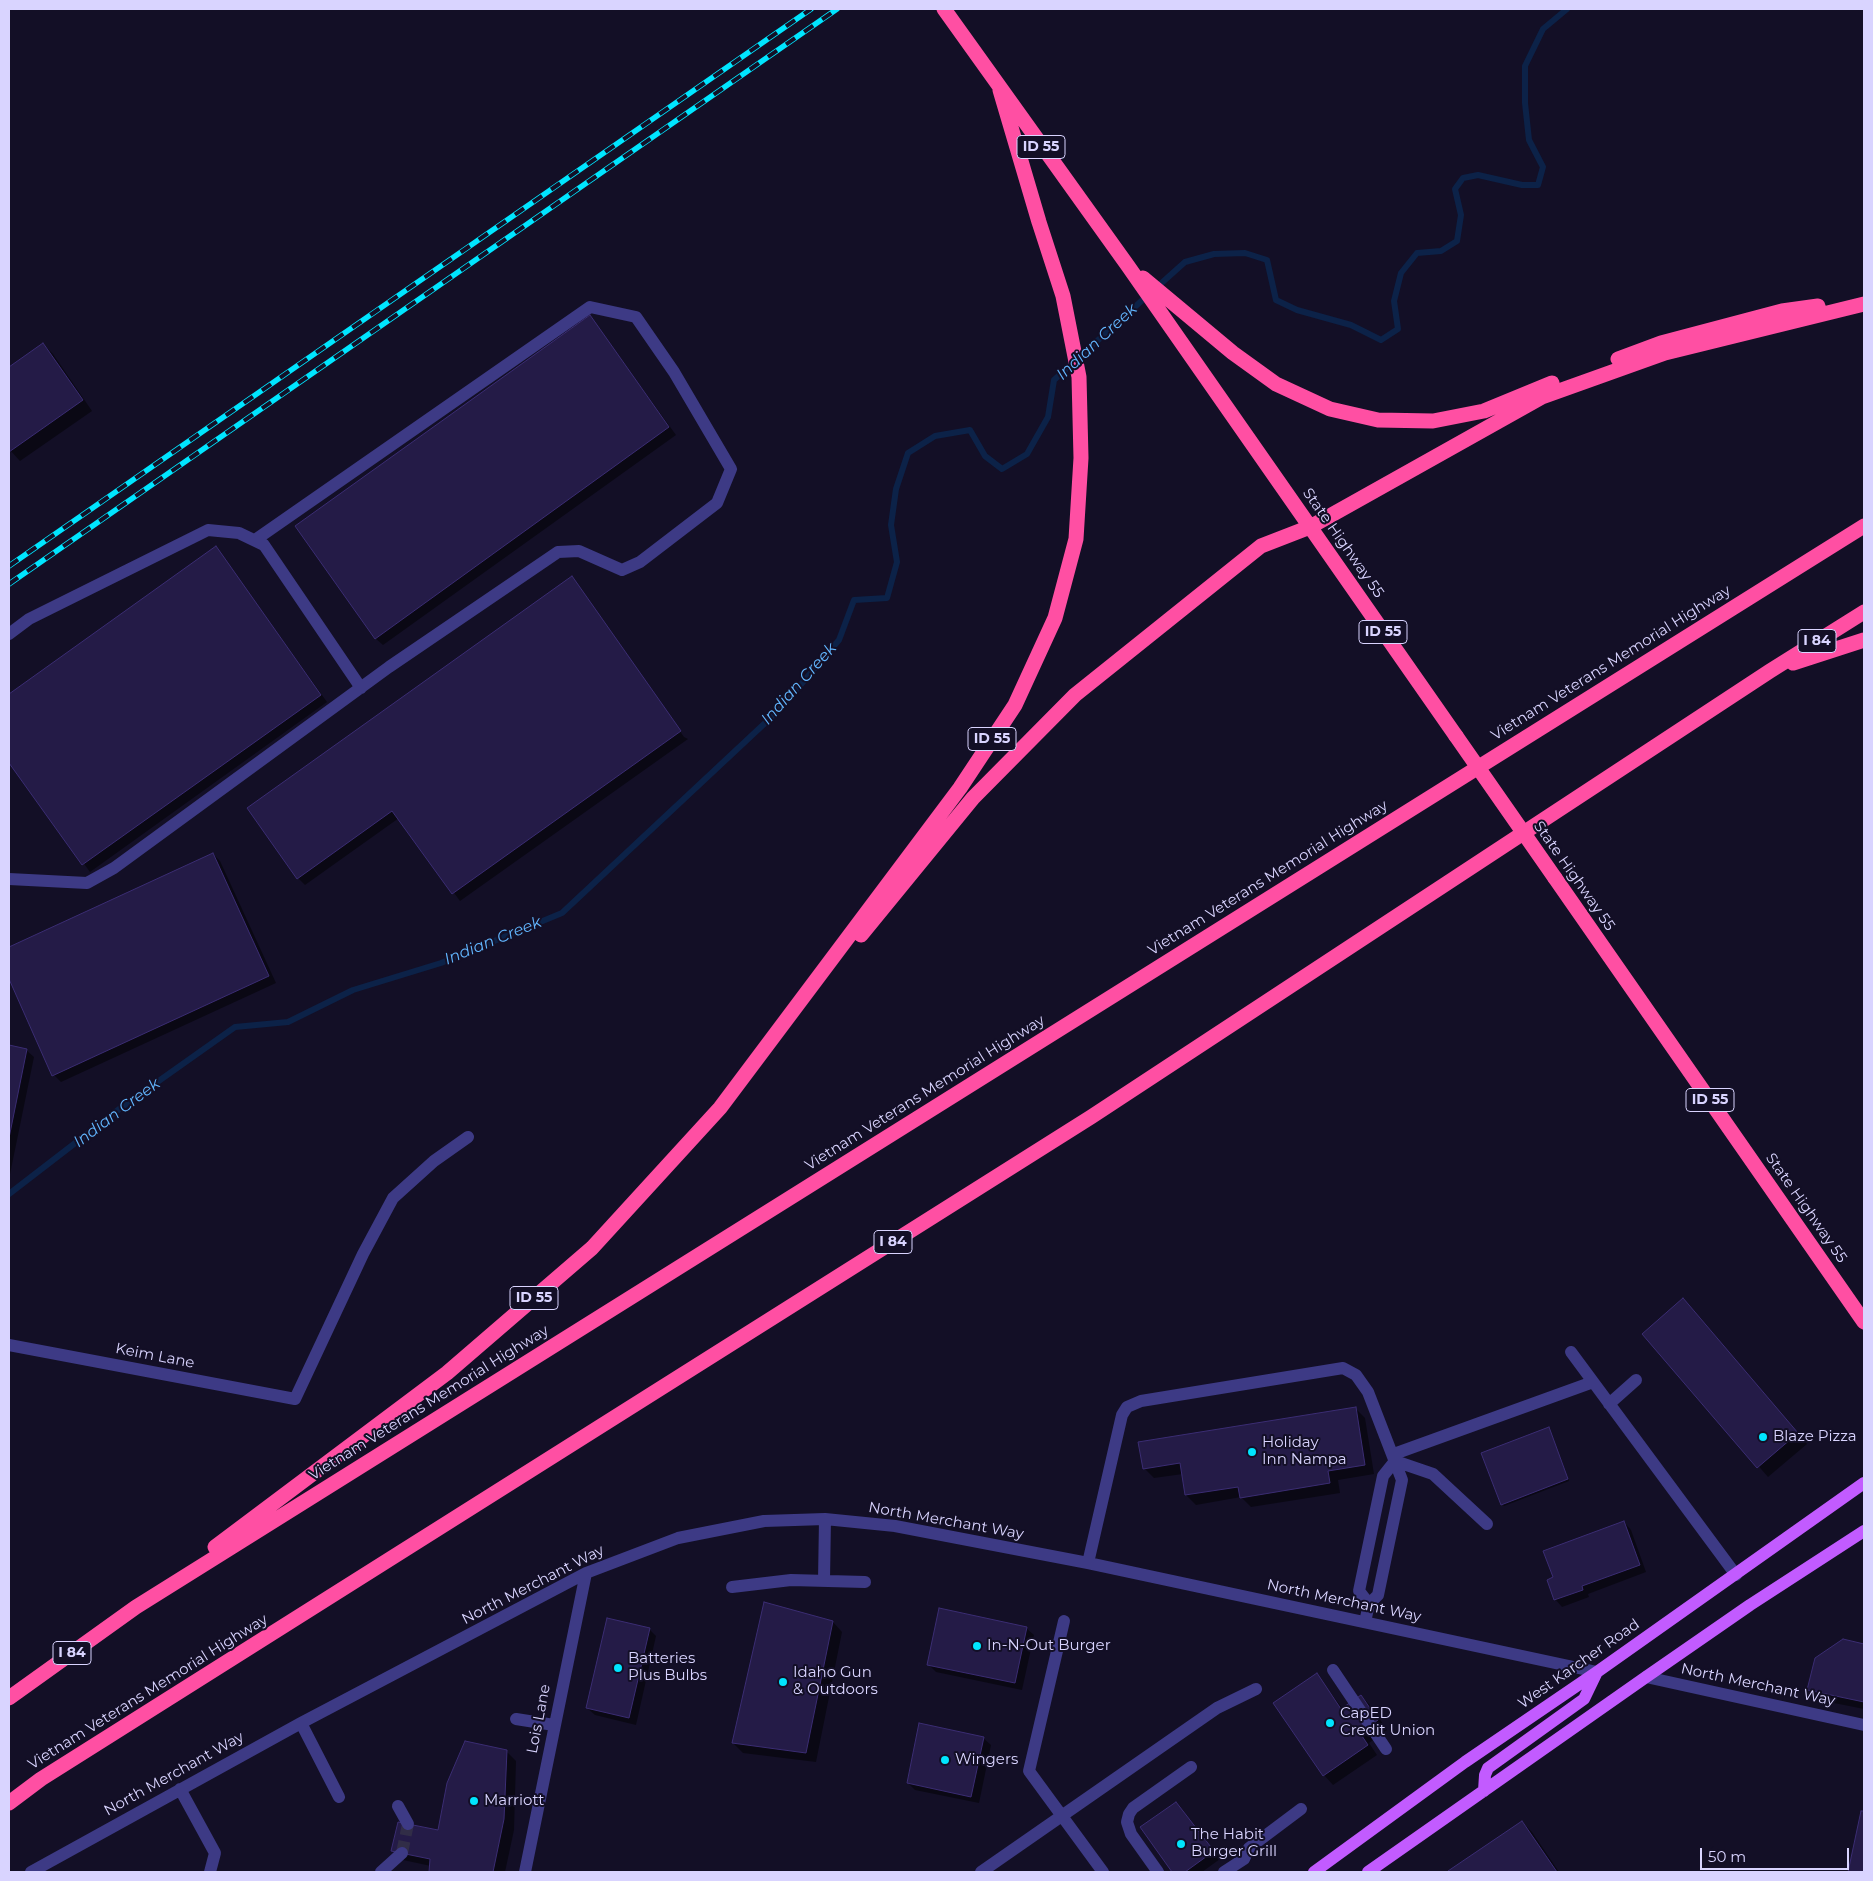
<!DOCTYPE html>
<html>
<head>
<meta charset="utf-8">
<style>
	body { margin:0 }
	#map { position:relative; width:1873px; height:1881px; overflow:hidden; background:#130f26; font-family:Montserrat,sans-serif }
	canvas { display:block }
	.frame { position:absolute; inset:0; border:10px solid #d9d4ff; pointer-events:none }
	.scale { position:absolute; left:1700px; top:1848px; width:149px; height:22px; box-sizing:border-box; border:2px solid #d9d4ff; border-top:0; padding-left:6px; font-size:15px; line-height:18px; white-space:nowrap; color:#d9d4ff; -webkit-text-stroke:4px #130f26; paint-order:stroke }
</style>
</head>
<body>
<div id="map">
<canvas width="1873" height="1881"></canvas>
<div class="frame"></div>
<div class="scale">50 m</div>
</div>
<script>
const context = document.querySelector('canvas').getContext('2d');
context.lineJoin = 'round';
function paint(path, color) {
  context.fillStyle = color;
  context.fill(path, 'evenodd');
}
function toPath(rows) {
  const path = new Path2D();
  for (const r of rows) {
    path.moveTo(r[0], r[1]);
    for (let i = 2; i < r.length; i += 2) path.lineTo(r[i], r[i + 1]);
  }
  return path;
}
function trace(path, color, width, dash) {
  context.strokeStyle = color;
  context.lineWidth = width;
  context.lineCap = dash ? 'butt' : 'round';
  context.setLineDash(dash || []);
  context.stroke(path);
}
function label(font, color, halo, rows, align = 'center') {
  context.font = font + ' Montserrat,sans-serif';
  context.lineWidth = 4;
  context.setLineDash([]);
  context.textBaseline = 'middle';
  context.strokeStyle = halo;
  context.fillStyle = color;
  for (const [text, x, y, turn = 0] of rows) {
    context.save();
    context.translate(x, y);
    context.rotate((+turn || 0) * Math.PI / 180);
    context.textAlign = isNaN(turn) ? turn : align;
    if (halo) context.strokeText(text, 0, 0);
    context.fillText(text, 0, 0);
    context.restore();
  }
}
paint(toPath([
	[590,317,676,435,383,645,375,638],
	[43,344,53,354,92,411,20,461,9,449,9,368],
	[216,548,327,702,90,872,9,760,9,696],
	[572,578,684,737,688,739,460,901,399,818,305,885,298,878],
	[213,854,220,861,276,983,61,1082,54,1075,9,976,9,948],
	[9,1046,26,1050,34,1057,9,1179],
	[1693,1310,1807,1444,1768,1477,1644,1334],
	[1355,1408,1365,1418,1374,1474,1338,1480,1340,1493,1251,1507,1241,1497,1196,1505,1186,1495,1183,1474,1154,1478,1144,1468],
	[1548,1429,1569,1481,1504,1506,1502,1504],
	[1624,1522,1631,1530,1646,1572,1588,1594,1589,1597,1562,1607,1555,1599,1554,1578],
	[833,1622,842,1632,816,1762,743,1753,733,1743],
	[1026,1628,1034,1635,1022,1690,936,1672,928,1664],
	[649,1629,656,1636,636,1725,595,1715,587,1708],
	[1843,1641,1864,1645,1864,1709,1819,1700,1809,1690],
	[1317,1675,1343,1709,1361,1696,1371,1706,1387,1730,1369,1743,1377,1755,1333,1785,1324,1775],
	[983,1738,991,1745,979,1803,915,1790,908,1783],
	[506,1751,516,1761,514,1830,505,1872,430,1872,431,1866,403,1860,393,1851,439,1831],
	[1176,1803,1220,1859,1202,1872,1174,1872,1142,1827],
	[1862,1812,1864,1813,1864,1872,1849,1872],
	[1522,1822,1532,1832,1559,1872,1450,1872]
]), '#0007');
trace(toPath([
	[1156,288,1185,262,1214,254,1245,253,1267,260,1276,300,1297,310,1351,325,1381,340,1398,329,1394,301,1401,273,1417,253,1441,251,1457,241,1461,215,1455,189,1463,178,1478,175,1522,185,1538,185,1543,167,1529,140,1525,103,1525,66,1543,29,1567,9],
	[9,1194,122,1107,235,1027,288,1022,353,990,441,963,562,913,779,710,839,640,854,600,887,598,897,562,891,525,896,489,908,453,935,436,970,430,985,456,1002,469,1027,454,1048,417,1054,380,1148,295]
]), '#0c2248', 6);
const building = toPath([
	[590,315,669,427,375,639,295,526,590,315],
	[43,343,83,400,9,452,9,367,43,343],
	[216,546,321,695,82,865,9,763,9,694,216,546],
	[572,576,681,731,452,894,392,811,297,879,247,808,572,576],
	[213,853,269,976,52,1076,9,979,9,947,213,853],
	[9,1045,27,1049,9,1138,9,1045],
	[1683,1298,1798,1433,1757,1468,1642,1334,1683,1298],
	[1356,1407,1365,1465,1328,1471,1330,1483,1240,1498,1238,1487,1185,1495,1180,1463,1143,1469,1138,1442,1356,1407],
	[1549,1427,1568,1479,1501,1505,1481,1453,1549,1427],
	[1624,1521,1640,1565,1582,1586,1583,1590,1554,1600,1547,1580,1553,1577,1543,1551,1624,1521],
	[764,1602,833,1621,806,1753,732,1743,764,1602],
	[939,1608,1027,1627,1015,1683,927,1665,939,1608],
	[607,1618,650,1628,629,1718,586,1708,607,1618],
	[1843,1639,1864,1644,1864,1702,1807,1690,1815,1658,1843,1639],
	[1317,1673,1341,1709,1361,1695,1378,1720,1360,1733,1368,1745,1323,1776,1273,1703,1317,1673],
	[919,1723,984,1737,971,1797,907,1783,919,1723],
	[465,1741,507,1750,504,1819,493,1872,429,1872,430,1859,391,1851,398,1822,438,1830,447,1783,465,1741],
	[1176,1802,1214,1851,1185,1872,1172,1872,1140,1827,1176,1802],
	[1861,1811,1864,1811,1864,1872,1848,1872,1861,1811],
	[1522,1821,1557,1872,1449,1872,1448,1871,1522,1821]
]);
paint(building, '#241b47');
trace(building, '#3b2d73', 1);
trace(toPath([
	[402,1853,408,1824]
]), '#312d47', 12, [12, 6]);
trace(toPath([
	[9,634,29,619,208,530,239,533,264,545,361,688],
	[9,879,87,883,114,868,389,667,558,552,579,551,622,570,640,562,717,503,731,469,674,372,636,317,590,307,255,540],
	[9,1345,295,1399,363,1254,393,1198,434,1161,468,1137],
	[1571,1352,1736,1575],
	[1609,1404,1636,1380],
	[1394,1454,1593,1382],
	[1395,1461,1433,1474,1487,1524],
	[1088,1563,1122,1415,1127,1407,1141,1401,1343,1368,1356,1375,1368,1392,1402,1480,1378,1595,1369,1604,1365,1622],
	[824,1580,825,1519],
	[732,1587,791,1580,865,1582],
	[1369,1604,1359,1591,1383,1476,1395,1461],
	[1064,1621,1029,1771,1103,1872],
	[1333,1670,1386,1749],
	[1646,1677,1864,1725],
	[516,1719,554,1725],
	[301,1723,339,1797],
	[180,1789,215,1853,210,1872],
	[398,1806,408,1824],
	[31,1872,301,1723,586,1573,678,1538,764,1521,825,1519,895,1526,1088,1563,1597,1672],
	[381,1872,402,1853],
	[525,1872,586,1573],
	[981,1872,1217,1708,1256,1689],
	[1158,1872,1131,1834,1127,1822,1129,1814,1133,1808,1191,1767],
	[1224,1872,1244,1859,1249,1848,1301,1809]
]), '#3d3a85', 12);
trace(toPath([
	[1484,1791,1485,1775,1488,1768,1584,1699,1597,1672],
	[1314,1872,1465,1762,1597,1672,1864,1483],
	[1368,1872,1646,1677,1750,1605,1864,1531]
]), '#c25bff', 12);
trace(toPath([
	[944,9,1128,266,1456,736],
	[1143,278,1233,353,1276,384,1330,409,1378,420,1433,421,1484,411,1552,383],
	[1618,359,1661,343,1782,311,1818,306],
	[1793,663,1864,640],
	[1555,878,1864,1322],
	[861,935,973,798,1075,695,1261,546,1310,527,1542,397,1665,353,1864,304],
	[215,1547,447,1373,592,1248,720,1108,960,788,1015,705,1055,618,1076,539,1081,458,1079,377,1063,296,1039,222,1000,90],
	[9,1698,136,1607,1864,526],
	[9,1803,41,1779,1091,1117,1770,671,1864,612]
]), '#ff4fa3', 15);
const rail = toPath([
	[9,566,811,9],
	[9,584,837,9]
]);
trace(rail, '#00e5ff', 5.5);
trace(rail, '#130f26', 4, [11]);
trace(toPath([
	[1456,736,1555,878]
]), '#ff4fa3', 15);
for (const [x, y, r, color] of [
	[1763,1437,5,"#00e5ff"],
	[1252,1452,5,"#00e5ff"],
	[977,1646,5,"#00e5ff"],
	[618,1668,5,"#00e5ff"],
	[783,1682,5,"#00e5ff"],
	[1330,1723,5,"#00e5ff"],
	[945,1760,5,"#00e5ff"],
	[474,1801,5,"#00e5ff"],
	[1181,1844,5,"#00e5ff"]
]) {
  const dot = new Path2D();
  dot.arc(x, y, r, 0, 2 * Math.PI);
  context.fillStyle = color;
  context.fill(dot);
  trace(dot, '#130f26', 2);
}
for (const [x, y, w] of [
	[1041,147,48],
	[1383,632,48],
	[1817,641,38],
	[992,739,48],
	[1710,1100,48],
	[893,1242,38],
	[534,1298,48],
	[72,1653,38]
]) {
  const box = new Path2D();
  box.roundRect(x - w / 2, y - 11.5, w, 23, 4);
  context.fillStyle = '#130f26';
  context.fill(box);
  trace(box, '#d9d4ff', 1);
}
label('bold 14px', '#d9d4ff', null, [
	["ID 55",1041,147],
	["ID 55",1383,632],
	["I 84",1817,641],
	["ID 55",992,739],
	["ID 55",1710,1100],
	["I 84",893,1242],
	["ID 55",534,1298],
	["I 84",72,1653]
]);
label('15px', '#d9d4ff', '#130f26', [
	["State Highway 55",1343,543,55],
	["Vietnam Veterans Memorial Highway",1611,663,-32],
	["State Highway 55",1574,876,55],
	["Vietnam Veterans Memorial Highway",1268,878,-32],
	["Vietnam Veterans Memorial Highway",925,1093,-32],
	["State Highway 55",1806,1208,55],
	["Keim Lane",155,1356,11],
	["Vietnam Veterans Memorial Highway",429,1403,-32],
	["North Merchant Way",946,1521,10],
	["North Merchant Way",533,1585,-27],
	["North Merchant Way",1344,1601,12],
	["West Karcher Road",1579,1664,-35],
	["North Merchant Way",1758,1685,12],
	["Vietnam Veterans Memorial Highway",148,1692,-32],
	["Lois Lane",539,1719,-79],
	["North Merchant Way",174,1774,-29]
]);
label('15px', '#d9d4ff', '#130f26', [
	["Blaze Pizza",1773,1437],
	["Holiday",1262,1443],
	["Inn Nampa",1262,1460],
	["In-N-Out Burger",987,1646],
	["Batteries",628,1659],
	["Plus Bulbs",628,1676],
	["Idaho Gun",793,1673],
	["& Outdoors",793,1690],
	["CapED",1340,1714],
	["Credit Union",1340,1731],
	["Wingers",955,1760],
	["Marriott",484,1801],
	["The Habit",1191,1835],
	["Burger Grill",1191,1852]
], 'left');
label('italic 16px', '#62b6ff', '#130f26', [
	["Indian Creek",1097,342,-43],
	["Indian Creek",799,684,-48],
	["Indian Creek",493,941,-22],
	["Indian Creek",117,1113,-37]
]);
</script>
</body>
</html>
